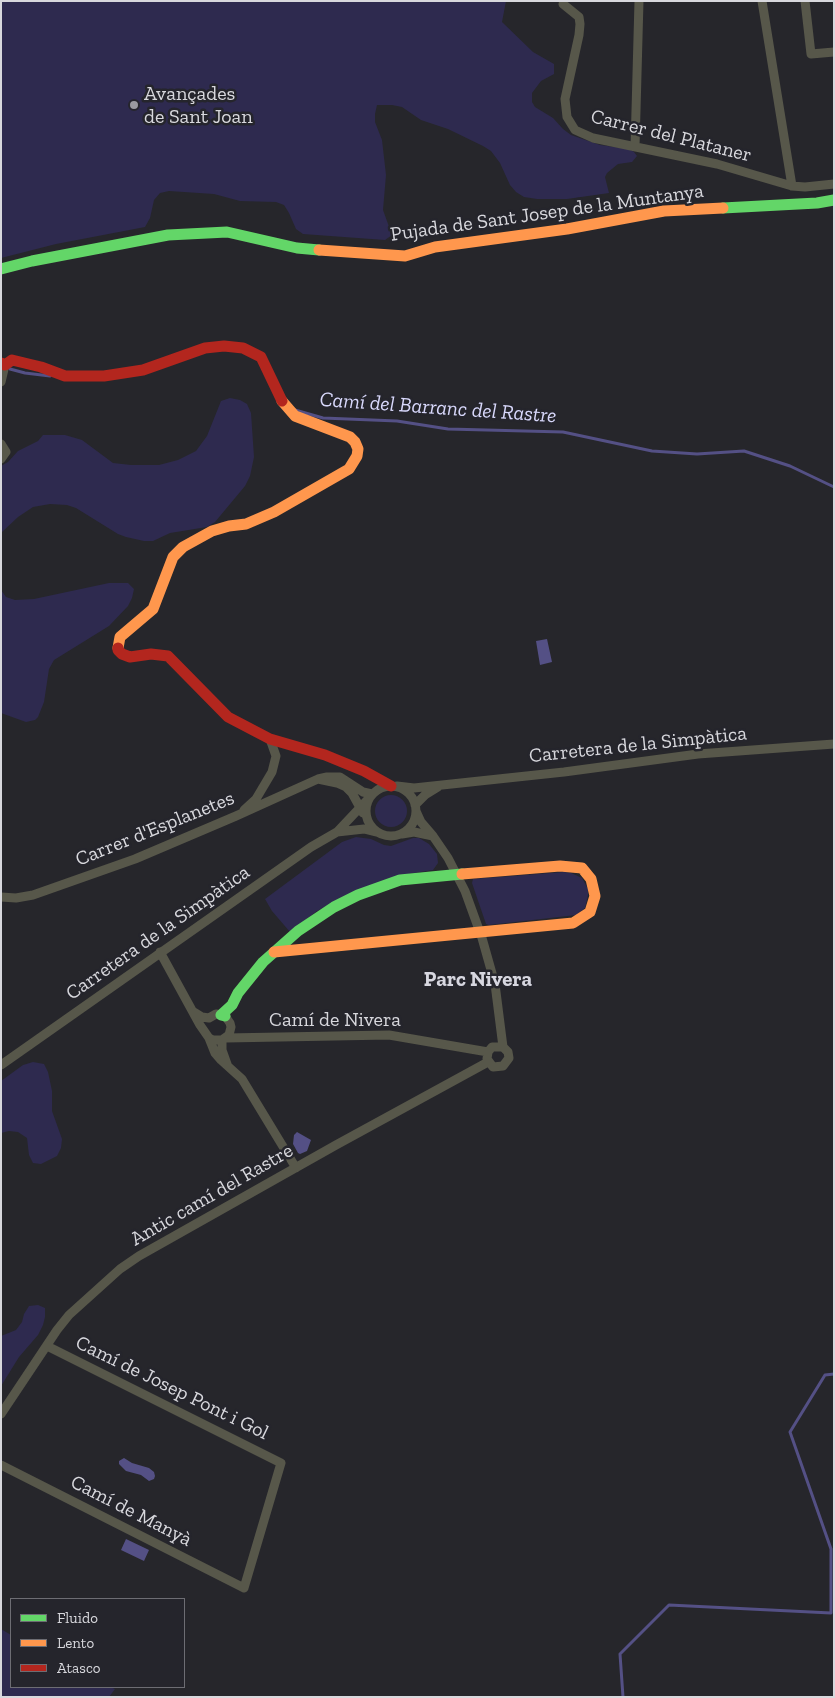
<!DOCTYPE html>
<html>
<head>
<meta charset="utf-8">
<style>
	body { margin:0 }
	#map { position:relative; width:835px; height:1698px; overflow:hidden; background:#26262b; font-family:"Zilla Slab",serif }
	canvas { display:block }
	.frame { position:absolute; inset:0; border:2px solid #d8d8dd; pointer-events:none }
	.legend { position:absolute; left:10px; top:1598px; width:175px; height:90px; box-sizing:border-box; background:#25252c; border:1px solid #6d6d73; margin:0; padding:6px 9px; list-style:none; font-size:15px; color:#d8d8dd }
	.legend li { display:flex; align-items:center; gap:10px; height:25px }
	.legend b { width:25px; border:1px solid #6d6d73 }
</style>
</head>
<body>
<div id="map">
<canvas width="835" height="1698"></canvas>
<div class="frame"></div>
<ul class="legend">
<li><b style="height:6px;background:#63d668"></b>Fluido</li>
<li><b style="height:6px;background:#ff974d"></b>Lento</li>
<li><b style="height:6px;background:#b3261e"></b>Atasco</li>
</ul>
</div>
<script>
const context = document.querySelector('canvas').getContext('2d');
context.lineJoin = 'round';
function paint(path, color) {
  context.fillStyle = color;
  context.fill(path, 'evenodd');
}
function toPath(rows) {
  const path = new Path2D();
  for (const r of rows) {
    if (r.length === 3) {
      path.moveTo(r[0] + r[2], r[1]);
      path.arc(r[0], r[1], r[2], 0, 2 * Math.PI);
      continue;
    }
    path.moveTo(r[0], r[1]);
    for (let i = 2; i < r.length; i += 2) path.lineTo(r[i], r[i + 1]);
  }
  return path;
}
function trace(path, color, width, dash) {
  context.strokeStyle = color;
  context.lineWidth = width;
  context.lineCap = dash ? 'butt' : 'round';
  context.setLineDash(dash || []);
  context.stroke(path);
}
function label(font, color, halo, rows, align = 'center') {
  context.font = font + ' "Zilla Slab",serif';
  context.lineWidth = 5;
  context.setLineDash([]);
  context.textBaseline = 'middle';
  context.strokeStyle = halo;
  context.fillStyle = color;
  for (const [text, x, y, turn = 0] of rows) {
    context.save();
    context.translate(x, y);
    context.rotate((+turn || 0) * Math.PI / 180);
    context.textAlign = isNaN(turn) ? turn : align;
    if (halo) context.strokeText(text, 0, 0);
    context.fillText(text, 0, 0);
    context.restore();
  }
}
paint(toPath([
	[1,1,506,1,502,22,533,52,554,64,554,74,541,81,532,93,532,102,535,107,553,118,563,129,571,135,600,145,629,149,634,152,637,156,632,162,618,164,607,173,605,177,609,193,567,199,537,199,524,197,516,192,510,185,500,163,491,151,483,146,448,129,421,120,402,107,392,105,377,105,375,114,375,122,382,140,386,175,383,210,392,235,385,240,303,234,296,229,289,213,284,205,276,202,240,201,214,194,169,191,160,193,154,200,150,218,145,227,56,244,1,258],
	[230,398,240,400,247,404,251,413,254,457,250,476,245,486,215,522,207,527,170,533,153,541,144,541,126,537,118,534,76,508,67,505,50,504,33,507,18,517,1,533,1,466,8,462,18,451,38,441,43,435,65,435,82,440,113,463,131,465,159,465,178,460,196,451,207,436,221,401],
	[109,583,128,583,134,589,132,598,128,606,109,626,54,660,49,669,44,702,38,717,35,720,26,722,1,713,1,590,6,597,15,600,34,599],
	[391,811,16],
	[356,837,371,839,384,845,391,846,413,838,419,838,429,844,437,854,438,863,433,870,408,874,348,895,317,911,290,932,272,911,265,899,342,842],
	[564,872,571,873,582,878,588,889,588,895,585,908,576,915,489,925,486,924,472,883,473,879],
	[33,1062,44,1064,48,1072,52,1091,52,1111,62,1139,61,1148,57,1156,41,1164,33,1163,29,1155,27,1138,18,1132,9,1131,1,1133,1,1081,23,1065],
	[38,1305,45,1308,45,1317,43,1325,38,1335,19,1357,1,1386,1,1336,16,1330,22,1322,24,1314,29,1306],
	[1,1629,11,1635,11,1687,110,1687,115,1689,109,1697,1,1697]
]), '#2e2a4f');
paint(toPath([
	[547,639,552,662,540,665,536,641],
	[297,1132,311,1140,307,1151,300,1154,298,1153,293,1144,294,1135],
	[124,1458,132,1463,149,1468,154,1472,155,1476,154,1479,149,1481,141,1475,126,1471,119,1464,119,1461],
	[126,1539,149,1550,144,1561,121,1550]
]), '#545085');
trace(toPath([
	[10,369,25,373,50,376],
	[295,410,323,418,397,421,448,429,563,432,652,451,697,454,744,451,790,466,834,487],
	[623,1697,620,1654,669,1605,831,1613,831,1549,790,1432,825,1375,834,1374]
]), '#545085', 3);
trace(toPath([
	[762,1,792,186],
	[805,1,811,54,834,52],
	[563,4,579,17,580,24,579,35,565,99,567,117,575,130,593,138,717,164,792,186,805,187,834,184],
	[635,147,639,1],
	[1,382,5,365],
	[1,444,6,452,1,459],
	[397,786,414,788,564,772,698,754,834,744],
	[391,811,25],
	[415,805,425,795,438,787],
	[244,810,256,799,272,772,276,756,270,739],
	[363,813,352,793,346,787,337,783,318,779,327,777,340,777,363,792,372,794],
	[337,832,364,829,376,832],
	[402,834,414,832,433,836,421,822,416,811],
	[433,836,448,858,465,891,482,938,495,984,503,1047,508,1052,509,1058,503,1066,493,1067,487,1059,488,1052,492,1047,503,1047],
	[1,897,16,898,33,895,135,859,236,816,318,779],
	[160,952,200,1025,209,1038,215,1053,221,1060,242,1079,296,1168],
	[194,1012,202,1017,209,1018,216,1014,221,1015],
	[209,1038,213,1040,222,1040,229,1035,231,1027,230,1023,225,1016],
	[226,1038,389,1035,488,1052],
	[222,1040,222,1050,227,1064],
	[1,1065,311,847,337,832,369,798],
	[1,1414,57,1330,69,1315,120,1269,139,1256,336,1145,488,1062],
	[1,1465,244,1588,281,1463,47,1346]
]), '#57574a', 9);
trace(toPath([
	[723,208,817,203,834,200],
	[1,269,32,261,168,235,227,232,297,248,319,250],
	[225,1016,221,1015,232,1005,238,993,263,962,298,931,334,907,358,895,400,880,462,874]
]), '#63d668', 11);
trace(toPath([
	[319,250,405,256,435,247,567,229,664,211,723,208],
	[118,648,120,637,153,609,173,557,183,547,212,531,229,526,246,524,274,512,349,469,357,456,358,449,355,442,350,437,295,416,282,401],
	[274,952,573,923,590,912,595,896,591,879,582,868,560,866,462,874]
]), '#ff974d', 11);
trace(toPath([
	[1,363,5,365,12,360,41,367,65,376,104,376,143,370,205,348,224,346,243,348,261,357,282,401],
	[118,648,118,650,122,654,130,657,151,654,168,656,228,717,270,739,325,755,364,771,391,786]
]), '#b3261e', 11);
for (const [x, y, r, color] of [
	[134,105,5,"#9a9a9f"]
]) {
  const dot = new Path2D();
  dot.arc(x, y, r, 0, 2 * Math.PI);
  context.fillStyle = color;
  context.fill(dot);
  trace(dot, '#25252c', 2);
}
label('20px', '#d8d8dd', '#25252c', [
	["Avançades",144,94],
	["de Sant Joan",144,117]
], 'left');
label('20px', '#d8d8dd', '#25252c', [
	["Carrer del Plataner",671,136,14],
	["Pujada de Sant Josep de la Muntanya",547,213,-8],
	["Carretera de la Simpàtica",638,745,-6],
	["Carrer d'Esplanetes",155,829,-22],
	["Carretera de la Simpàtica",158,933,-35],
	["Camí de Nivera",335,1020],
	["Antic camí del Rastre",212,1195,-30],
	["Camí de Josep Pont i Gol",172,1388,26],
	["Camí de Manyà",131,1511,27]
]);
label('italic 21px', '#d8d8fb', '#25252c', [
	["Camí del Barranc del Rastre",438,408,4]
]);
label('bold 21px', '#d7d7e0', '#25252c', [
	["Parc Nivera",478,980]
]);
</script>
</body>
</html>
